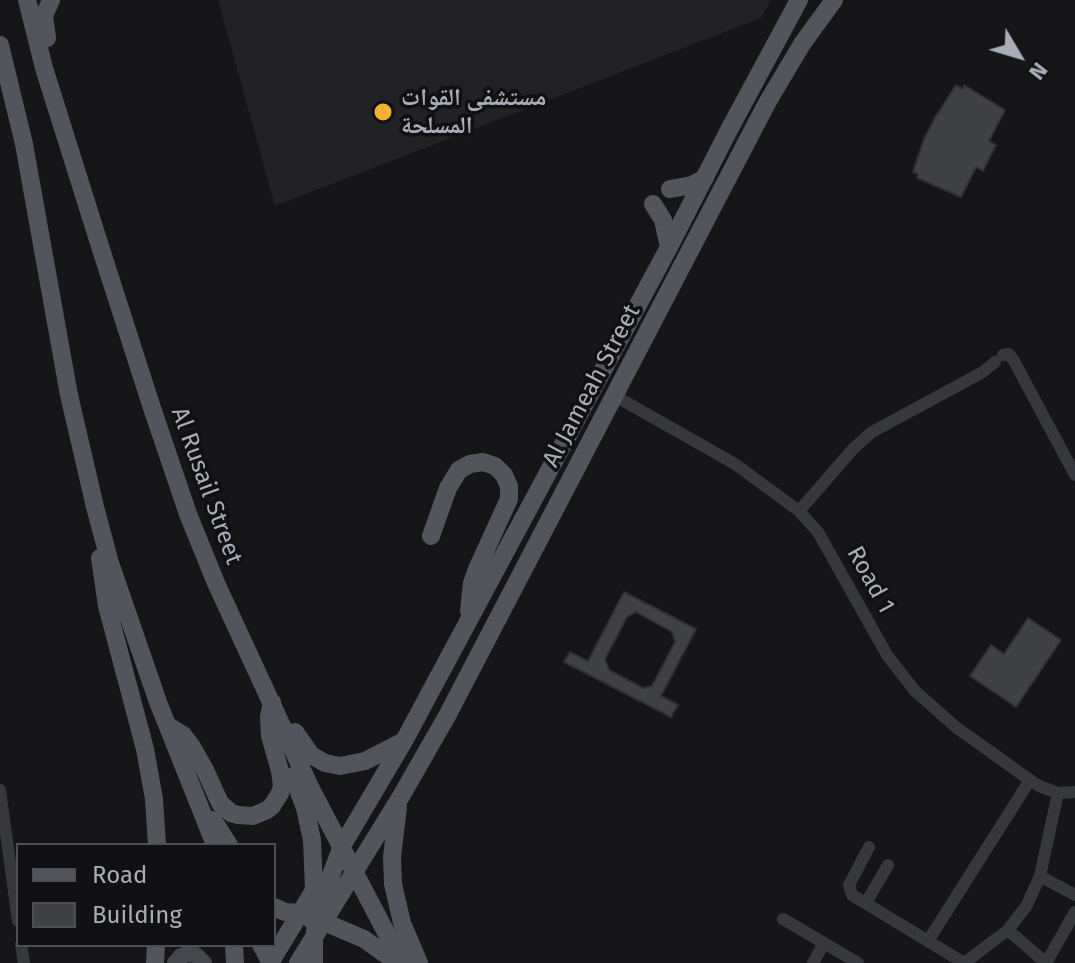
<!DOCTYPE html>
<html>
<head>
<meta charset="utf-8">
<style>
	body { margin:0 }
	#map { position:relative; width:1075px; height:963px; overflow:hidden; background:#161618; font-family:"Fira Sans",sans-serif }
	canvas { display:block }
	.legend { position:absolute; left:16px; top:843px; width:260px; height:104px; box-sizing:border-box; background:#111113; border:2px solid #4d4f55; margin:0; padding:10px 14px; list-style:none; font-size:24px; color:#a8adb8 }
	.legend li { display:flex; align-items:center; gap:16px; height:40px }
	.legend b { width:40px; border:2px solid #4d4f55 }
	.north { position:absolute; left:979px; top:16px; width:80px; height:80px; -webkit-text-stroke:6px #111113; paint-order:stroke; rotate:128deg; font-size:22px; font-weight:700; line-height:32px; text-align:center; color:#a8adb8 }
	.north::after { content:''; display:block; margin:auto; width:28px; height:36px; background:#a8adb8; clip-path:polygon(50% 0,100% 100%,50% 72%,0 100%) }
</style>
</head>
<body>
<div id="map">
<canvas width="1075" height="963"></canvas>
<ul class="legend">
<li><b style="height:10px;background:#53555c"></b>Road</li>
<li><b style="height:22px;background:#404145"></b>Building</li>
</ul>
<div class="north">N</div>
</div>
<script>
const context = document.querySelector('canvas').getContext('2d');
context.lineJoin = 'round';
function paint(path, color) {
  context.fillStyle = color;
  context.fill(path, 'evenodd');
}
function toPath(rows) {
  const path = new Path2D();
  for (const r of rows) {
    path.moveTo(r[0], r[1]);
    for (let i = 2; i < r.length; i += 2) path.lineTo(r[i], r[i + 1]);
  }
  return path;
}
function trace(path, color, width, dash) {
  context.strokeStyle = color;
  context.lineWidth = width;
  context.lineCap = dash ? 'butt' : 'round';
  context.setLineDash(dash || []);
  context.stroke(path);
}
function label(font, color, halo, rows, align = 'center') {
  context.font = font + ' "Fira Sans","Noto Naskh Arabic",sans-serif';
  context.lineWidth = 7;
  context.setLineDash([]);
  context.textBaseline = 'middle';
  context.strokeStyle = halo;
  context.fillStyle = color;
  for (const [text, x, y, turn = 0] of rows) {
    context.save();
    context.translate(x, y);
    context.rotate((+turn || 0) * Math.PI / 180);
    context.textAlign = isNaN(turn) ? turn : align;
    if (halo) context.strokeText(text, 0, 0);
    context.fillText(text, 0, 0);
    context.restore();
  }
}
paint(toPath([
	[218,0,771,0,761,18,275,206]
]), '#222225');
const building = toPath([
	[956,85,963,89,964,85,1005,110,989,141,996,145,983,171,976,167,961,197,917,178,918,174,913,172,924,139,936,116,956,85],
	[624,592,696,629,661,696,678,705,671,717,564,662,570,652,588,661,624,592],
	[636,612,672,632,675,642,652,686,643,688,609,670,605,659,627,617,636,612],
	[1028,618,1061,640,1016,707,970,676,991,645,1004,654,1028,618]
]);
paint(building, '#404145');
trace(building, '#303034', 2);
trace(toPath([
	[1003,355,1009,354,1014,361,1075,475],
	[615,396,735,464,799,511,818,532,887,655,915,691,957,728,1030,780,1039,786,1058,793,1075,792],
	[799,511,853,449,872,432,983,372,995,362],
	[0,790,18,921],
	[869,847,849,885,852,895,964,963,1008,930,1027,905,1040,876,1058,793],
	[1040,876,1075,895],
	[866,903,888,865],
	[783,919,858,963],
	[1008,930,1046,963],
	[928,941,1030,780],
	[21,945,24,963],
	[813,963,824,943],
	[1046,963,1075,912]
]), '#37383d', 12);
trace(toPath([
	[175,963,181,956,188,954,196,955,204,963]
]), '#45474d', 16);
trace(toPath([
	[27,0,44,68,99,243,151,405,188,514,216,583,311,789,402,963],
	[47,38,44,16,51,0],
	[0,45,24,144,69,395,95,507,110,563,158,702,215,845],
	[670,189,692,185,705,178],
	[653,204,663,220,669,247],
	[431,536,448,488,459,470,470,464,483,462,495,466,504,475,509,486,509,499,477,569,472,583,469,611],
	[100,558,107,606,145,749,154,799,157,845],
	[170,727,183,735,192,747,205,770,220,803,231,813,238,815,253,816,267,810,272,806,280,793,282,786,280,771,270,736,269,717,272,702],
	[295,732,311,755,325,763,340,766,365,761,404,741],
	[293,776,305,808,312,840,314,890,311,903],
	[398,807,392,857,393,884,402,923,419,963],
	[213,820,229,845],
	[274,907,285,912,300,913,308,912],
	[312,921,324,922,364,939,388,956,395,963],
	[234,945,235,963],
	[261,945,271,963],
	[155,963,156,945],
	[270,963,313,892],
	[298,963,400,798,447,716,767,103,802,44,834,0],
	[314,963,314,938,318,910,342,846,404,741,669,247,730,128,799,0]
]), '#53555c', 18);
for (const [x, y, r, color] of [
	[383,112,10,"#f2b134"]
]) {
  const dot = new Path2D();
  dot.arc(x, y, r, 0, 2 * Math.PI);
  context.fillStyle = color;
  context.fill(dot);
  trace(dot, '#111113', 3);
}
label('bold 24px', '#a8adb8', '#111113', [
	["مستشفى القوات",401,98],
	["المسلحة",401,126]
], 'left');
label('24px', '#a8adb8', '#111113', [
	["Al Jameah Street",592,386,-62],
	["Al Rusail Street",206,486,70],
	["Road 1",870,580,61]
]);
</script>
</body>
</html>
